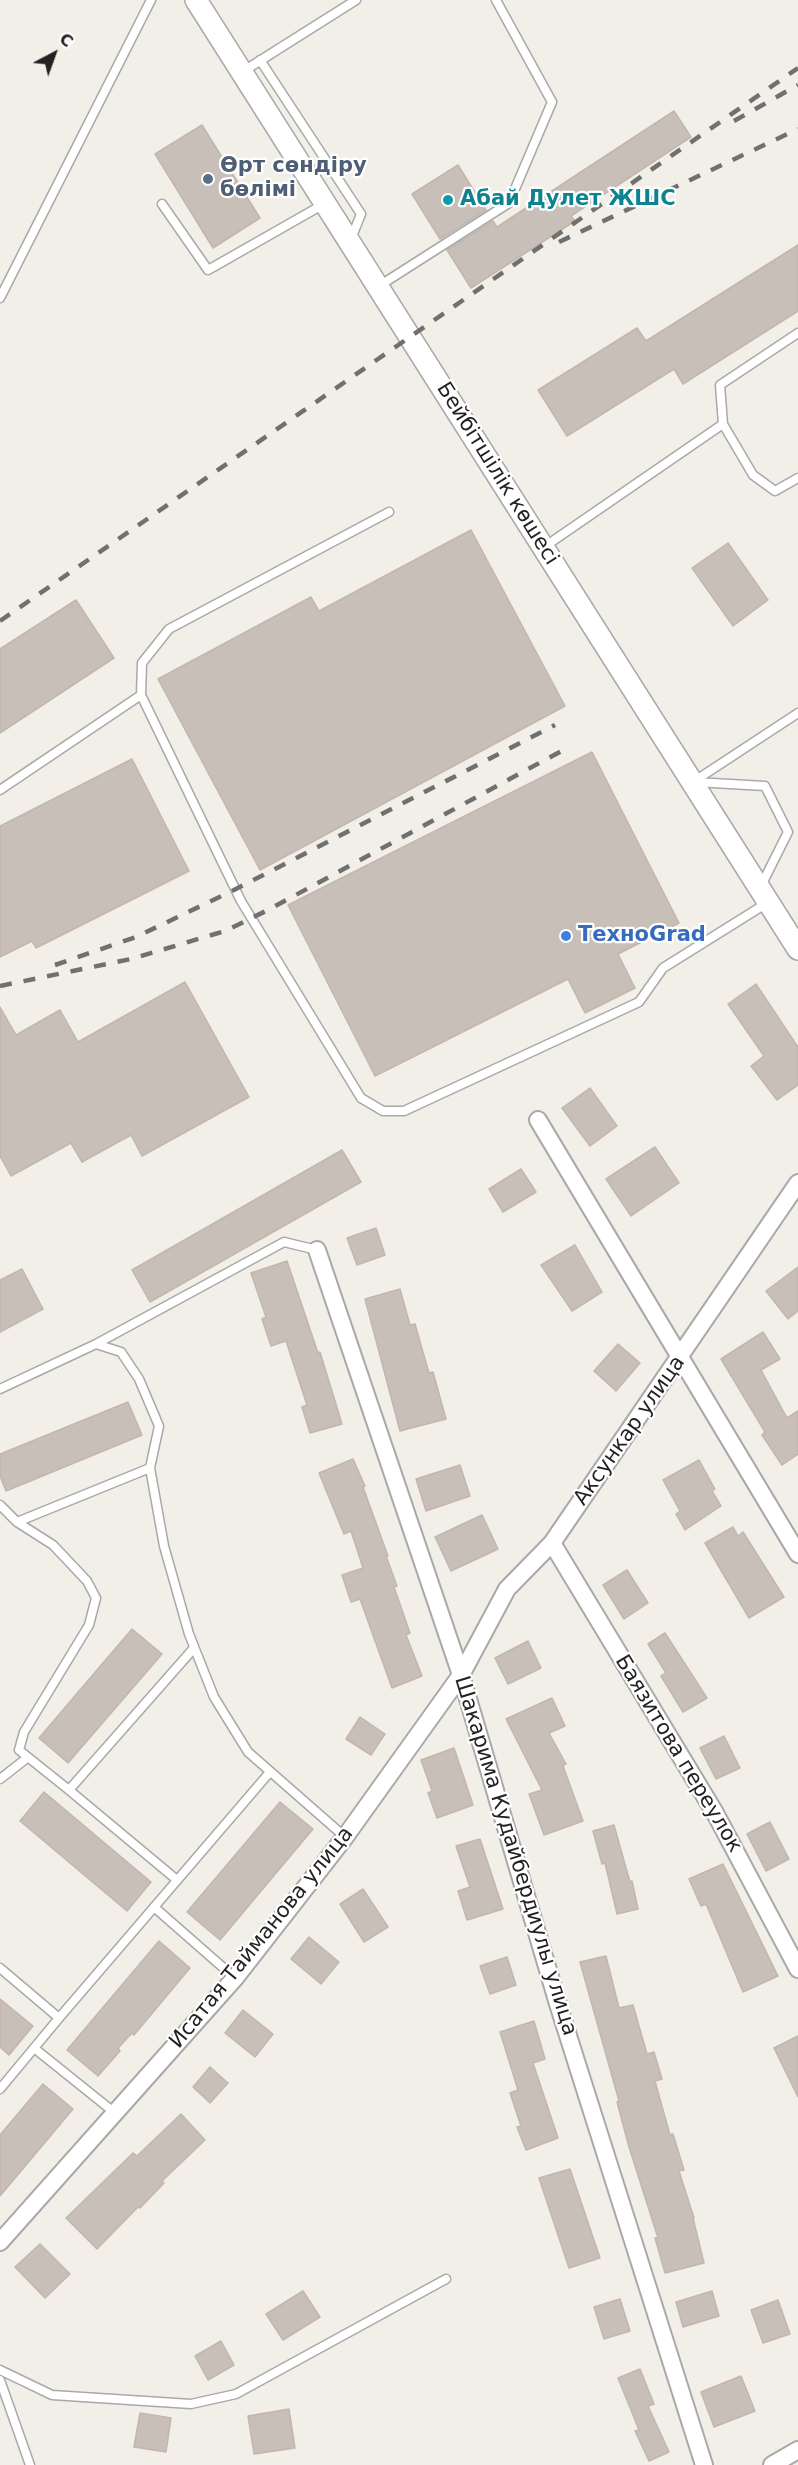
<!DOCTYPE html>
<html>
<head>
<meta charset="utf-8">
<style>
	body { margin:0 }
	#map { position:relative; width:798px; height:2465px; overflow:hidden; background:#f2efe9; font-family:"DejaVu Sans",sans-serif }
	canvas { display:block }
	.north { position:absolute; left:24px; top:24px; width:60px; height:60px; -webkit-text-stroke:4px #fff; paint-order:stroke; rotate:41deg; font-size:16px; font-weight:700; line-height:24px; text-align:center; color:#222 }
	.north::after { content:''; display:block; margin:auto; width:21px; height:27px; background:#222; clip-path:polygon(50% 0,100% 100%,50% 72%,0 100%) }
</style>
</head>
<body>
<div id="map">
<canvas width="798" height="2465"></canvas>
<div class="north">С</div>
</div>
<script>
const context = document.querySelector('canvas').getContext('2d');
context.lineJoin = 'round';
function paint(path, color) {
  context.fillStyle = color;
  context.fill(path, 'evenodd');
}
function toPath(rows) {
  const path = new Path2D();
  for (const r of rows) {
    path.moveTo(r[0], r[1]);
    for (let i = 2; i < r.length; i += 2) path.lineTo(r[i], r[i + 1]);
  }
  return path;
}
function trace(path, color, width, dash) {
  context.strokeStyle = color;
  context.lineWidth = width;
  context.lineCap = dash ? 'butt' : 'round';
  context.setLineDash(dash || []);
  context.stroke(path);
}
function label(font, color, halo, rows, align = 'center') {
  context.font = font + ' "DejaVu Sans",sans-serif';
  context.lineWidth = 4.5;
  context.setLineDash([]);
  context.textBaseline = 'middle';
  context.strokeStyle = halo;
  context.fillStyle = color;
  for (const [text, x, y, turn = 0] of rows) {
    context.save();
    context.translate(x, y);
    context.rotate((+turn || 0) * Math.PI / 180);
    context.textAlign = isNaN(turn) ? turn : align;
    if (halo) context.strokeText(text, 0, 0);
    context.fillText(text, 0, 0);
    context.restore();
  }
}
const building = toPath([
	[674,111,691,137,571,216,575,221,471,288,447,250,493,221,497,227,674,111],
	[202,125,260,218,213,248,155,154,202,125],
	[458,165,486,210,440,239,412,194,458,165],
	[798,245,798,311,683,384,674,369,567,436,538,390,637,328,646,341,798,245],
	[471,530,565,706,260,870,158,679,311,597,319,611,471,530],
	[728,543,768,600,733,626,692,568,728,543],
	[76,600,114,658,0,733,0,649,76,600],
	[592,752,679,923,618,954,635,988,585,1013,568,979,375,1076,288,905,592,752],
	[132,759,189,871,36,948,32,941,0,957,0,826,132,759],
	[185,982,249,1097,142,1156,131,1135,82,1162,71,1143,11,1176,0,1156,0,1007,16,1035,60,1010,78,1042,185,982],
	[756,984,798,1047,798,1085,777,1100,751,1066,764,1056,728,1004,756,984],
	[590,1088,617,1126,590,1146,562,1108,590,1088],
	[655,1147,679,1183,631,1216,606,1179,655,1147],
	[342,1150,361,1182,150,1302,132,1270,342,1150],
	[521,1169,536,1192,503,1212,489,1189,521,1169],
	[376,1228,385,1255,357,1265,347,1238,376,1228],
	[575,1245,602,1292,572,1311,541,1265,575,1245],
	[287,1261,318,1353,320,1352,342,1424,310,1433,302,1407,307,1405,286,1341,271,1346,262,1319,266,1317,251,1273,287,1261],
	[798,1267,798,1311,788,1319,766,1291,798,1267],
	[22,1269,43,1309,0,1332,0,1280,22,1269],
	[400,1289,410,1325,415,1324,429,1373,433,1372,446,1419,400,1431,365,1299,400,1289],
	[763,1332,780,1359,761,1370,787,1418,798,1411,798,1454,782,1465,762,1435,765,1432,721,1359,763,1332],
	[618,1344,640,1363,616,1391,594,1371,618,1344],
	[128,1402,142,1435,6,1491,0,1476,0,1454,128,1402],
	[353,1459,365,1486,363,1487,388,1556,386,1556,397,1586,394,1587,410,1633,406,1635,422,1676,392,1688,360,1599,351,1602,342,1575,363,1568,351,1531,344,1534,319,1473,353,1459],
	[699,1460,715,1489,712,1491,721,1506,685,1530,676,1514,680,1511,663,1480,699,1460],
	[460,1465,470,1496,426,1511,416,1479,460,1465],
	[482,1515,498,1549,451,1571,435,1537,482,1515],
	[733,1527,738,1536,743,1532,784,1597,749,1618,705,1543,733,1527],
	[627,1570,648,1603,624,1619,603,1585,627,1570],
	[132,1629,162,1654,68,1763,39,1738,132,1629],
	[665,1633,707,1698,683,1712,661,1676,666,1673,648,1644,665,1633],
	[528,1641,541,1668,508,1684,495,1658,528,1641],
	[552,1698,565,1726,549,1733,566,1764,563,1766,583,1821,544,1835,529,1794,542,1790,506,1719,552,1698],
	[360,1717,385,1734,371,1755,346,1739,360,1717],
	[724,1736,740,1768,716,1779,700,1748,724,1736],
	[454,1748,473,1805,437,1818,428,1793,432,1791,421,1760,454,1748],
	[44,1792,151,1882,127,1911,20,1821,44,1792],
	[280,1802,313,1829,220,1940,187,1912,280,1802],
	[770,1822,789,1859,766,1871,747,1834,770,1822],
	[614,1825,630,1882,632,1881,638,1909,617,1914,605,1863,602,1864,593,1831,614,1825],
	[480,1839,503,1909,467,1920,458,1891,470,1887,456,1846,480,1839],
	[723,1864,778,1976,743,1992,706,1904,701,1906,689,1879,723,1864],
	[363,1889,388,1927,364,1942,340,1904,363,1889],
	[309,1937,339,1962,321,1984,291,1959,309,1937],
	[159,1941,190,1968,134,2035,132,2033,118,2048,120,2051,98,2076,67,2050,159,1941],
	[606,1956,619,2008,633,2005,647,2054,654,2052,662,2079,655,2081,670,2135,673,2134,684,2170,679,2171,694,2218,693,2218,704,2263,665,2273,655,2238,658,2238,629,2147,617,2102,619,2101,580,1962,606,1956],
	[507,1957,516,1985,490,1994,480,1966,507,1957],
	[0,1999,33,2026,9,2055,0,2047,0,1999],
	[243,2010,273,2034,255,2057,225,2033,243,2010],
	[534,2021,545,2059,533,2063,558,2138,526,2150,517,2127,521,2126,510,2093,518,2090,500,2032,534,2021],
	[798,2036,798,2097,774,2048,798,2036],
	[210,2067,228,2083,210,2103,193,2087,210,2067],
	[43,2084,73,2109,0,2196,0,2135,43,2084],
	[181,2114,205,2140,162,2181,164,2183,140,2208,138,2207,97,2249,66,2218,133,2153,137,2156,181,2114],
	[570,2169,600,2258,569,2268,539,2178,570,2169],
	[40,2244,70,2274,45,2298,15,2267,40,2244],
	[303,2291,320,2317,283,2340,266,2314,303,2291],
	[712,2291,719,2316,683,2327,676,2302,712,2291],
	[620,2299,630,2331,604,2339,594,2307,620,2299],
	[778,2300,790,2334,763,2343,751,2310,778,2300],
	[221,2341,234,2365,208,2380,195,2356,221,2341],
	[640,2369,654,2404,648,2406,669,2452,649,2461,635,2431,639,2430,618,2378,640,2369],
	[741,2376,755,2411,714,2427,701,2392,741,2376],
	[289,2409,295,2448,254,2454,248,2416,289,2409],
	[140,2413,171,2418,166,2452,134,2447,140,2413]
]);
paint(building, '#c7bfb8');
trace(building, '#c4b6ab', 1.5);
const service = toPath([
	[260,60,361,214,351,239],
	[242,72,356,0],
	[162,204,208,270,324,204],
	[379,286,509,203,552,102,496,0],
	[0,298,151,0],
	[798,333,720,385,723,424,753,475,775,491,798,478],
	[389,512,169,629,142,663,141,695,241,901,361,1098,383,1111,404,1111,639,1002,663,968,767,903],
	[544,547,723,424],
	[693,782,798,713],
	[695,782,765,786,788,832,760,888],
	[0,790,141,695],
	[96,1344,121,1352,139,1379,159,1426,150,1468,164,1546,189,1634,214,1697,248,1752,345,1837],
	[0,1389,96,1344,284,1242,317,1250],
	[0,1505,17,1522,53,1545,87,1581,96,1598,89,1625,24,1732,19,1750,69,1790,194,1648],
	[17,1522,150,1468],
	[0,1779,27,1758],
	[69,1790,177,1880],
	[154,1907,235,1978],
	[0,1968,59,2018],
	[34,2048,115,2113],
	[0,2089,59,2018,270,1772],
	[0,2370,52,2395,191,2404,236,2394,446,2279],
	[0,2380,30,2465]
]);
const minor = toPath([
	[538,1120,798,1554],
	[317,1250,461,1675,558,2004,704,2465],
	[552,1543,715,1813,798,1969],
	[0,2242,235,1978,345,1837,461,1675,507,1589,552,1543,798,1183],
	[772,2465,798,2450]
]);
const tertiary = toPath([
	[196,0,798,949]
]);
trace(service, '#a9a9a9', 11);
trace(minor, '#a9a9a9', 20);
trace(tertiary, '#a9a9a9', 24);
trace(service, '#fff', 8);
trace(minor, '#fff', 16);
trace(tertiary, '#fff', 21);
trace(toPath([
	[734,121,798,85],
	[559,242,798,129],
	[0,621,798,68],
	[55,965,136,937,234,890,555,725],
	[0,986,131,959,225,931,268,910,567,748]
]), '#707070', 4.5, [12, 12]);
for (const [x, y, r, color] of [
	[208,179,6,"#5c6f8a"],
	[448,200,6,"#0f9aa8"],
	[566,936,6,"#3f7fe0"]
]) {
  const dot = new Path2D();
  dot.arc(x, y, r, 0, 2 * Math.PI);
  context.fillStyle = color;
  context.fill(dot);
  trace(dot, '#fff', 2);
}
label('bold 21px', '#4e5e75', '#fff', [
	["Өрт сөндіру",220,167],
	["бөлімі",220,191]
], 'left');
label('bold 21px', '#0d838f', '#fff', [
	["Абай Дулет ЖШС",460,200]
], 'left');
label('21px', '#222', '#fff', [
	["Бейбітшілік көшесі",497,474,58],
	["Аксункар улица",630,1431,-55],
	["Баязитова переулок",678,1754,59],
	["Шакарима Кудайбердиулы улица",515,1856,73],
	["Исатая Тайманова улица",262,1938,-51]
]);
label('bold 21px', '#366cbe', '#fff', [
	["ТехноGrad",578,936]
], 'left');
</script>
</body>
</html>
